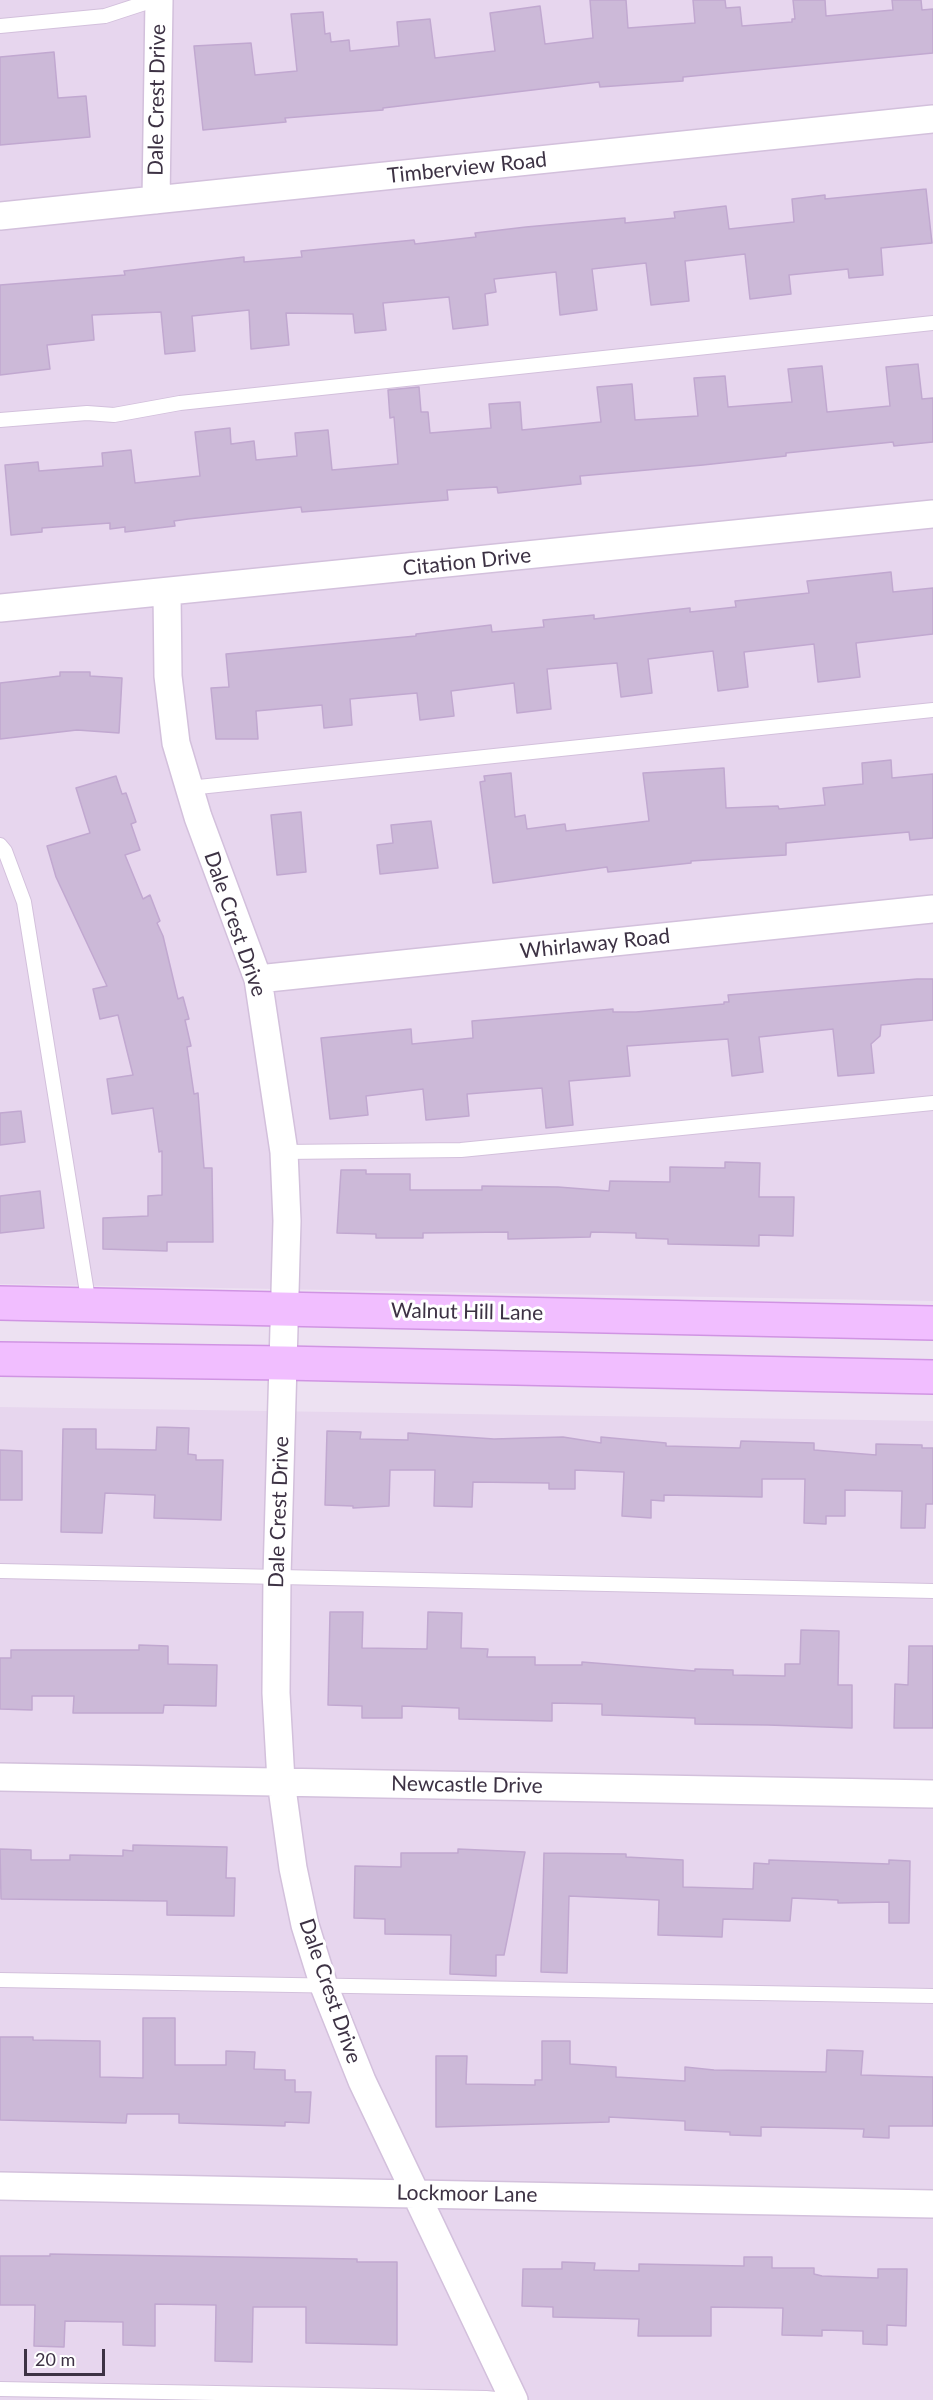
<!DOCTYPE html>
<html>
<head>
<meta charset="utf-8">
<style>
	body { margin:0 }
	#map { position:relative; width:933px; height:2400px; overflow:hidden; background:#ede1f2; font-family:Lato,sans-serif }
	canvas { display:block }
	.scale { position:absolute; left:24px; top:2349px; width:81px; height:27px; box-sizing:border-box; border:3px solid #3d3244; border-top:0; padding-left:8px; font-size:18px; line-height:21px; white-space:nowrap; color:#3d3244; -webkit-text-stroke:4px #fff; paint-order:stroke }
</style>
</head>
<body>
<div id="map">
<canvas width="933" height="2400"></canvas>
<div class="scale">20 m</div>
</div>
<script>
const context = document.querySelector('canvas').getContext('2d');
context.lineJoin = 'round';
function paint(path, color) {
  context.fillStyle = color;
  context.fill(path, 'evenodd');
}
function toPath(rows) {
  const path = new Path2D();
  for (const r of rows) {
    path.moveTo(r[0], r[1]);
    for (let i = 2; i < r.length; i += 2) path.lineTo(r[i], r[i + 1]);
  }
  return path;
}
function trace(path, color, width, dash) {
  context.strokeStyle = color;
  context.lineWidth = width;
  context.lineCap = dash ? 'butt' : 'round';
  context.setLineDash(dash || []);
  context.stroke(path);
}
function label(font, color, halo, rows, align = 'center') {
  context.font = font + ' Lato,sans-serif';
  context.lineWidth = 6;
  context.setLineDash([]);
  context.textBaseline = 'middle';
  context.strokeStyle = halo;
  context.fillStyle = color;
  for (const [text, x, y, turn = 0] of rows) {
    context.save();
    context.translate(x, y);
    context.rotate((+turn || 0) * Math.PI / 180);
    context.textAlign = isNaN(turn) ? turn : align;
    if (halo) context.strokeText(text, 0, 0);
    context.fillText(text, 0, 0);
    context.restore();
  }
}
paint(toPath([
	[0,0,933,0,933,1301,0,1284],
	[0,1407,933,1421,933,2400,0,2400]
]), '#e7d6ee');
const building = toPath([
	[590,0,626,0,628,28,695,23,693,0,725,0,726,8,740,7,742,26,792,22,792,19,795,19,793,0,825,0,826,16,893,10,892,0,921,0,922,10,933,9,933,53,683,77,683,81,600,87,599,82,383,108,383,110,285,118,286,122,203,130,194,46,251,43,255,75,297,71,291,14,323,12,325,34,330,33,331,42,349,40,350,51,399,46,397,22,430,19,435,58,495,51,490,13,540,6,545,44,593,38,590,0],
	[54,52,58,98,86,96,90,137,0,145,0,57,54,52],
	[926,189,932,243,881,248,883,275,849,278,848,269,789,275,791,294,750,299,745,254,685,261,689,301,651,305,646,263,592,269,597,310,560,315,556,272,494,279,496,292,485,294,488,325,453,329,449,297,383,303,386,330,355,333,353,314,286,313,289,345,251,349,249,310,192,316,195,351,165,354,161,312,92,315,94,340,47,345,50,369,0,375,0,285,125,275,124,271,244,257,244,262,302,257,301,251,414,240,415,244,476,237,475,233,526,227,625,218,625,223,675,218,674,212,726,206,729,229,794,222,792,199,825,195,825,199,926,189],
	[918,364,922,399,933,398,933,442,894,446,893,442,786,453,786,456,703,465,580,476,581,484,498,493,497,487,447,490,448,500,302,512,301,507,188,519,174,521,175,526,125,532,125,527,110,529,110,523,42,528,42,532,11,535,5,465,38,462,39,471,103,466,102,453,131,450,135,483,200,476,195,432,230,428,231,444,254,441,256,460,297,456,295,433,328,430,332,470,398,464,394,417,390,418,388,390,419,387,421,412,428,412,430,433,491,428,489,404,520,402,522,430,601,422,597,387,632,384,635,420,698,416,694,378,725,376,728,407,792,402,788,369,822,366,827,412,890,406,886,367,918,364],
	[891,572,893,592,933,588,933,634,856,643,860,677,818,682,814,644,744,652,748,687,718,691,713,651,648,659,652,693,621,697,617,663,547,669,551,709,517,713,514,683,451,691,454,716,420,720,417,693,350,699,352,725,324,728,322,705,256,711,258,739,216,739,211,688,229,687,226,654,416,636,416,634,491,625,492,632,544,627,543,620,594,615,594,619,690,608,690,612,736,607,735,601,809,593,807,581,891,572],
	[60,672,90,672,90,676,122,678,119,733,77,730,0,739,0,683,60,676,60,672],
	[891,760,892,778,933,774,933,838,910,840,909,832,786,843,786,855,691,861,691,863,608,872,607,867,493,883,480,782,485,781,484,776,511,773,515,817,525,815,527,829,565,824,566,831,649,821,643,773,724,768,726,808,778,806,779,809,825,805,823,788,863,784,862,763,891,760],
	[116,776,122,794,126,793,136,822,131,824,140,850,125,855,143,899,150,895,160,921,157,923,163,936,178,999,183,997,189,1019,185,1020,191,1046,187,1047,194,1094,198,1093,204,1168,212,1168,213,1242,167,1242,167,1251,103,1249,103,1218,148,1216,148,1196,162,1195,162,1151,159,1152,153,1108,112,1114,107,1079,133,1075,118,1015,100,1019,93,989,107,986,56,877,47,846,90,833,76,788,116,776],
	[301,812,306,872,277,875,271,815,301,812],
	[431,821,438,868,380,874,377,845,393,843,391,825,431,821],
	[917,979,933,979,933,1020,881,1025,880,1036,871,1044,874,1073,838,1076,833,1029,759,1037,763,1072,732,1076,728,1039,627,1046,630,1076,569,1081,573,1125,546,1128,542,1088,467,1094,469,1116,426,1120,423,1089,366,1096,368,1115,330,1119,321,1038,411,1029,412,1044,473,1038,472,1021,613,1009,613,1012,636,1012,724,1004,724,1002,729,1002,728,995,917,979],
	[21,1111,25,1142,0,1145,0,1113,21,1111],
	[725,1162,760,1163,759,1197,794,1197,793,1236,759,1235,759,1246,668,1244,668,1239,636,1238,636,1233,591,1232,590,1237,508,1239,508,1232,423,1233,423,1238,376,1238,376,1234,337,1233,341,1170,366,1170,366,1174,410,1174,410,1190,482,1190,482,1186,558,1187,609,1191,610,1181,670,1182,670,1167,725,1168,725,1162],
	[40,1191,44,1228,0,1233,0,1196,40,1191],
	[157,1427,189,1428,188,1454,196,1455,196,1460,223,1460,221,1520,154,1518,155,1495,105,1493,102,1533,61,1532,63,1429,96,1429,96,1449,156,1450,157,1427],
	[327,1431,361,1432,360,1439,408,1440,408,1433,494,1439,563,1437,601,1443,601,1437,666,1443,666,1446,740,1448,741,1441,814,1443,814,1450,876,1455,876,1444,922,1445,922,1448,933,1448,933,1504,926,1504,925,1528,901,1528,902,1491,845,1490,845,1516,826,1516,826,1524,804,1523,805,1479,762,1479,762,1497,664,1495,664,1501,651,1500,651,1518,622,1516,624,1472,575,1470,575,1489,549,1489,549,1483,473,1482,472,1507,434,1506,435,1470,390,1470,389,1506,353,1508,353,1506,325,1505,327,1431],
	[0,1450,22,1451,22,1500,0,1500,0,1450],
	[330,1612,363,1612,362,1648,427,1649,428,1612,462,1613,461,1648,488,1649,487,1657,535,1657,535,1665,582,1665,582,1662,695,1671,695,1669,733,1670,733,1675,785,1676,785,1664,800,1664,801,1630,839,1631,838,1685,852,1685,852,1728,768,1725,695,1724,695,1718,602,1715,602,1704,552,1703,552,1721,459,1719,459,1708,402,1706,402,1718,362,1718,362,1706,328,1705,330,1612],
	[139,1645,168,1646,168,1664,217,1665,216,1706,164,1705,163,1713,73,1713,74,1696,32,1696,32,1710,0,1709,0,1658,11,1658,11,1650,139,1650,139,1645],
	[909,1646,933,1646,933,1728,894,1728,895,1684,908,1685,909,1646],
	[133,1845,227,1847,226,1878,235,1878,234,1916,167,1915,167,1901,1,1899,0,1849,31,1850,31,1860,70,1860,70,1855,123,1856,123,1850,133,1851,133,1845],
	[458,1849,525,1852,504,1955,496,1955,496,1976,450,1974,451,1935,385,1934,385,1919,354,1918,355,1866,401,1867,401,1853,458,1853,458,1849],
	[544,1853,626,1854,626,1857,683,1860,683,1887,753,1889,754,1863,769,1864,769,1860,889,1864,889,1860,910,1861,909,1923,889,1923,889,1902,838,1903,838,1900,792,1898,790,1921,723,1919,722,1937,658,1935,659,1900,569,1896,567,1973,541,1972,544,1853],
	[143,2018,175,2018,175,2065,226,2065,226,2051,255,2052,254,2069,285,2070,285,2080,295,2080,295,2092,311,2092,309,2123,285,2122,285,2126,179,2123,179,2114,127,2114,126,2123,0,2120,0,2037,33,2037,33,2040,100,2041,100,2077,143,2078,143,2018],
	[542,2041,570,2041,570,2064,616,2067,616,2077,685,2081,685,2067,714,2070,826,2072,827,2050,863,2051,861,2075,933,2077,933,2126,889,2126,889,2138,863,2137,864,2129,761,2127,761,2136,730,2135,730,2132,685,2130,685,2121,609,2117,609,2122,436,2127,436,2056,467,2056,466,2084,535,2085,535,2080,542,2080,542,2041],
	[50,2254,357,2259,357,2262,397,2262,397,2345,306,2343,306,2307,253,2307,252,2362,215,2361,216,2305,155,2304,155,2346,123,2345,123,2322,65,2321,64,2347,34,2346,35,2305,0,2305,0,2256,50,2256,50,2254],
	[744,2257,772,2257,772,2268,814,2268,814,2274,822,2276,878,2278,878,2269,907,2269,906,2326,887,2325,887,2345,863,2344,863,2331,822,2330,822,2336,782,2335,783,2308,711,2307,711,2336,638,2336,639,2319,553,2317,553,2307,522,2306,523,2269,562,2269,562,2262,595,2263,594,2270,639,2271,639,2264,744,2266,744,2257]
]);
paint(building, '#ccb9d8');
trace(building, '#c1a8d0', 1.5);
const service = toPath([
	[0,26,105,16,154,0],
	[0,420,87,413,114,415,180,403,933,323],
	[189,788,933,710],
	[0,845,5,851,24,902,89,1305],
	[284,1152,461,1150,933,1103],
	[0,1571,933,1591],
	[0,1980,933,1996],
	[0,2389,486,2398,505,2400]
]);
const minor = toPath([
	[156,200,159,0],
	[0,216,933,119],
	[167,593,168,676,176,743,198,817,258,979,284,1152,287,1221,277,1576,276,1693,281,1781,293,1868,305,1925,324,1986,362,2081,514,2400],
	[0,608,933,514],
	[258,979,933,909],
	[0,1777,933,1794],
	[0,2186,933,2204]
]);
const secondary = toPath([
	[0,1303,933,1323],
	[0,1359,284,1363,933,1377]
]);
trace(service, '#d3c0dc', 16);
trace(minor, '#d3c0dc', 30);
trace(secondary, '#d094e3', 36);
trace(service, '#fff', 14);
trace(minor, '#fff', 27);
trace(secondary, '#f1beff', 33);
label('21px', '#3d3244', '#fff', [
	["Dale Crest Drive",157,100,-89],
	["Timberview Road",467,168,-6],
	["Citation Drive",467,562,-6],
	["Dale Crest Drive",235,924,71],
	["Whirlaway Road",595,944,-6],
	["Walnut Hill Lane",467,1312,1],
	["Dale Crest Drive",279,1512,-88],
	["Newcastle Drive",467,1785,1],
	["Dale Crest Drive",330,1991,71],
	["Lockmoor Lane",467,2194,1]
]);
</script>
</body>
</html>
